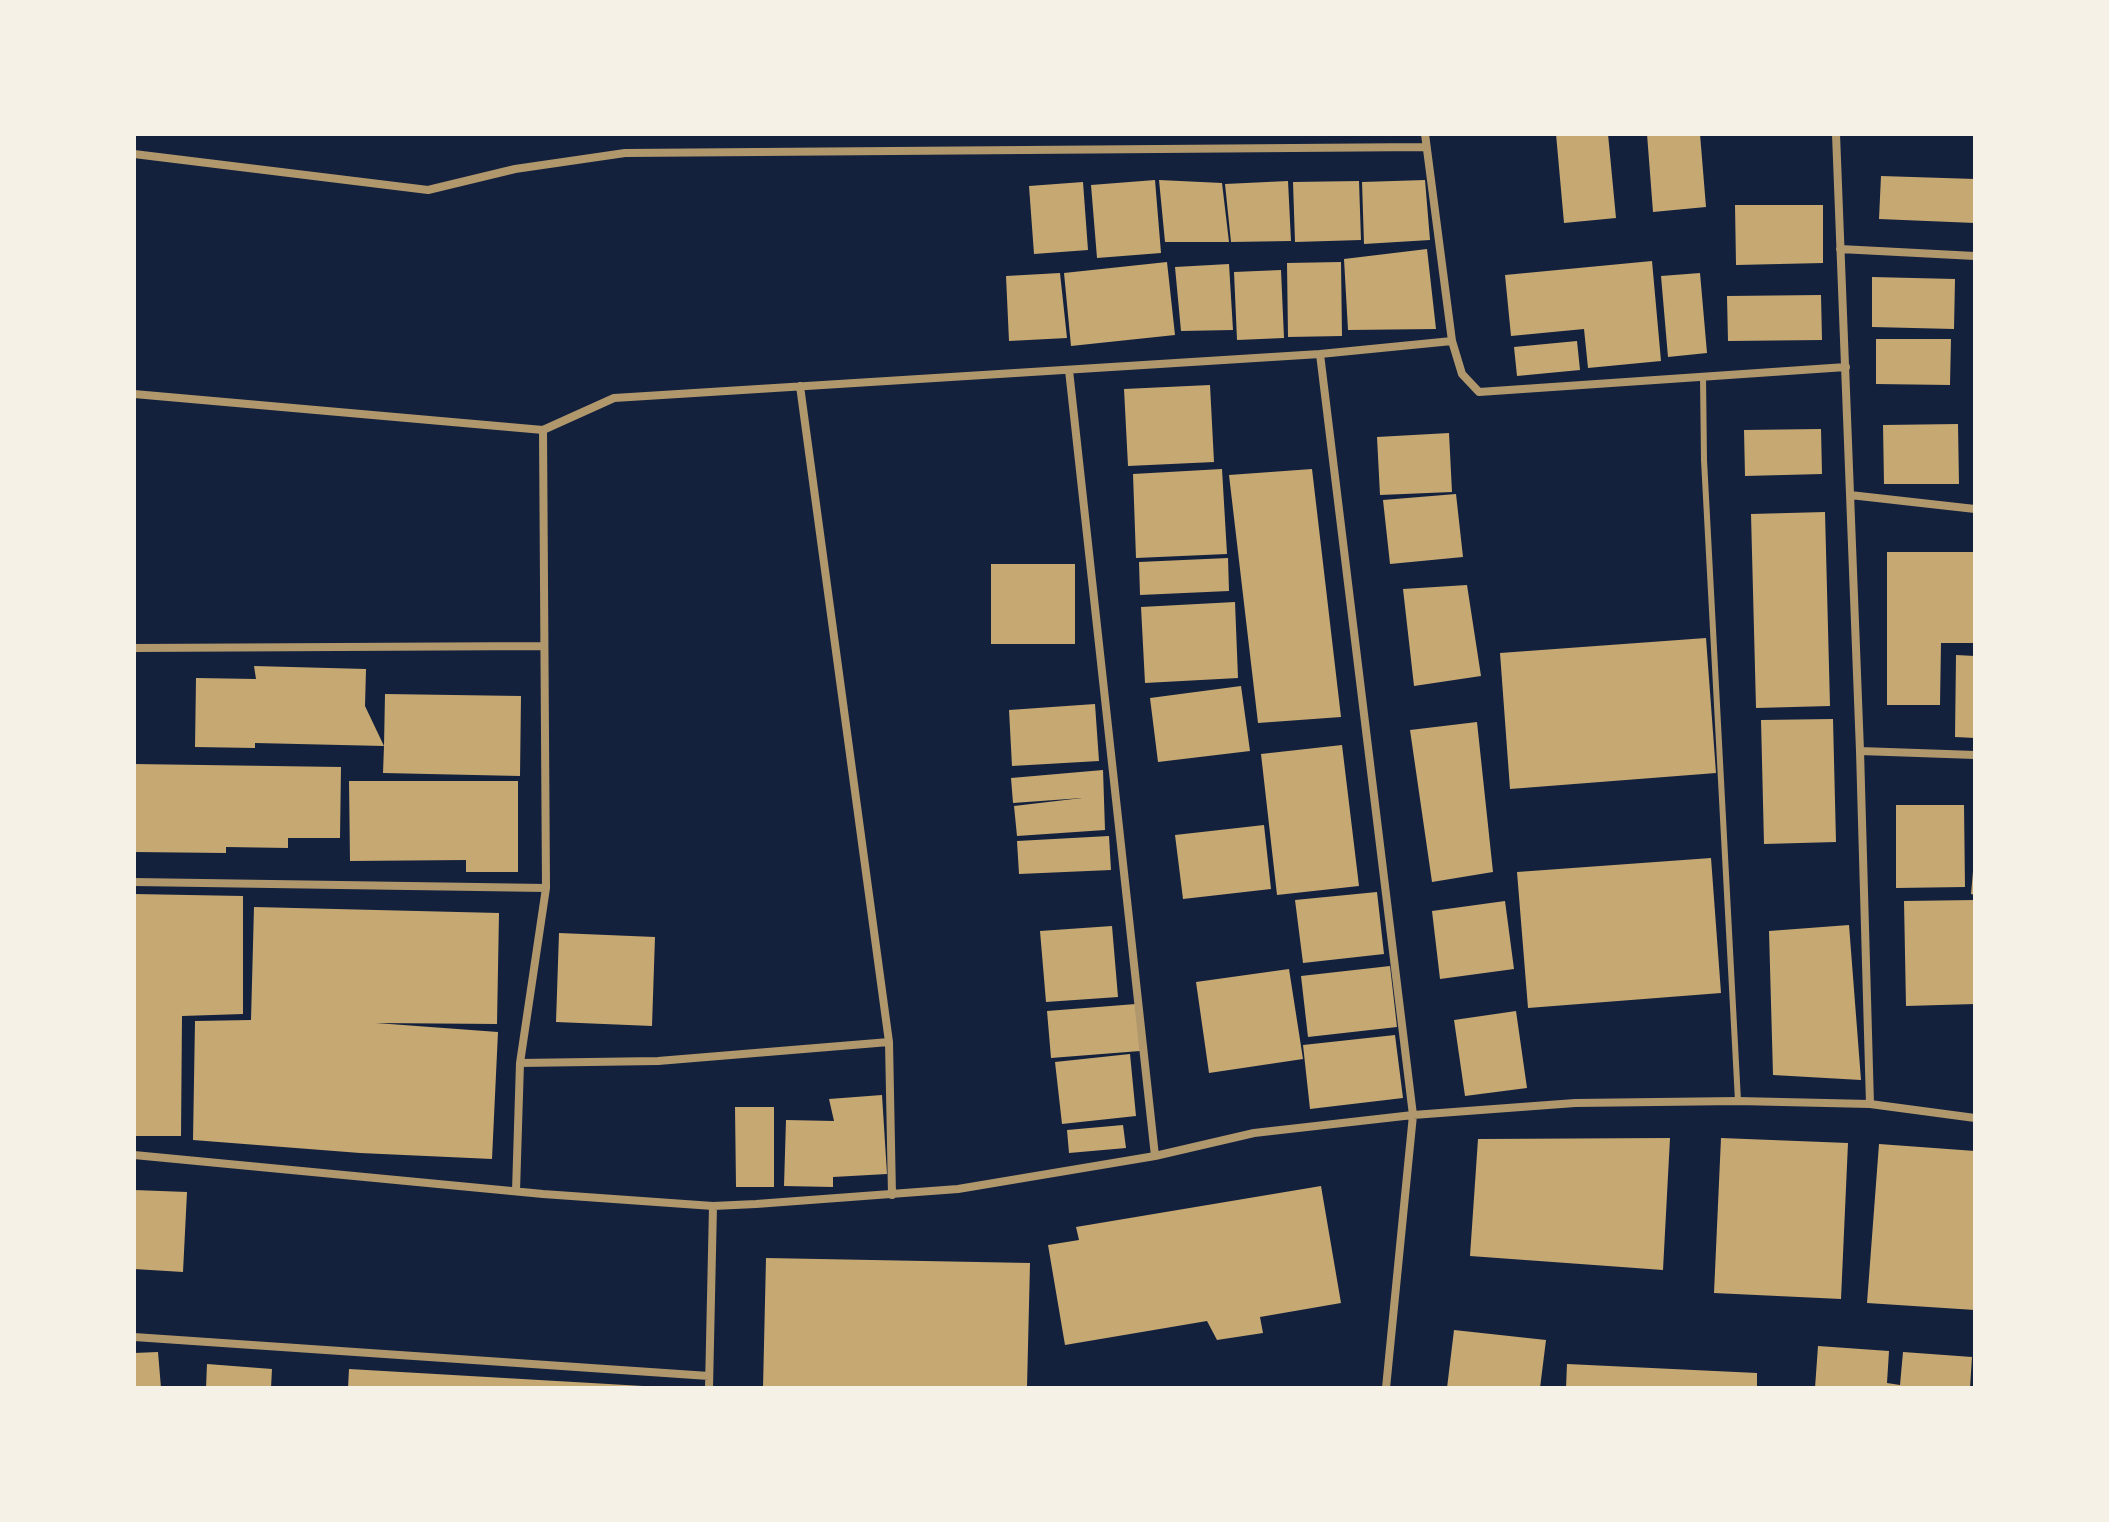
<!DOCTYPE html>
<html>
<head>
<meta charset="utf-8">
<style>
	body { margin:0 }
	#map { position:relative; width:2109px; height:1522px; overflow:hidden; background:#14213d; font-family:Mulish,sans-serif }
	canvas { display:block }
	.frame { position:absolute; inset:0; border:136px solid #f6f1e7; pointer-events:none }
</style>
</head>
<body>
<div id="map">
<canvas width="2109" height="1522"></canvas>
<div class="frame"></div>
</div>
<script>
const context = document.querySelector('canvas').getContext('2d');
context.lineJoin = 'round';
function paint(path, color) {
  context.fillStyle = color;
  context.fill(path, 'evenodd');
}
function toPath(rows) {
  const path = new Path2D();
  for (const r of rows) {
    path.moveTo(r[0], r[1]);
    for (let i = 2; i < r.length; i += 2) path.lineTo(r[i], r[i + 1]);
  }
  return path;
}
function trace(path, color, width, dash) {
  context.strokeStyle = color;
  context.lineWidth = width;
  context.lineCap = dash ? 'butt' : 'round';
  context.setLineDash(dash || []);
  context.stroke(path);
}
paint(toPath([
	[1556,134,1608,134,1616,218,1564,223],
	[1647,134,1700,134,1706,207,1653,212],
	[1881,176,1975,179,1975,223,1879,219],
	[1155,180,1161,253,1097,258,1091,185],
	[1159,180,1222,183,1229,242,1165,242],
	[1425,180,1430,240,1364,244,1362,182],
	[1288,181,1291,241,1231,242,1225,184],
	[1359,181,1361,240,1295,242,1293,182],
	[1083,182,1088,250,1034,254,1029,186],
	[1735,205,1823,205,1823,263,1736,265],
	[1427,249,1436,329,1348,330,1344,259],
	[1652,261,1661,361,1588,368,1584,329,1511,336,1505,275],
	[1167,262,1175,335,1071,346,1064,273],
	[1341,262,1342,336,1288,337,1287,263],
	[1229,264,1233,330,1181,331,1175,267],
	[1281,270,1284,338,1237,340,1234,272],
	[1060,273,1067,338,1009,341,1006,276],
	[1700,273,1707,353,1668,357,1661,276],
	[1872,277,1955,279,1954,329,1872,327],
	[1821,295,1822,340,1728,341,1727,296],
	[1876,339,1951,339,1950,385,1876,384],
	[1577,341,1580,370,1517,376,1514,347],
	[1210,385,1214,462,1128,466,1124,389],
	[1958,424,1959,484,1884,484,1883,425],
	[1821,429,1822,474,1745,476,1744,430],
	[1449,433,1452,492,1380,495,1377,437],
	[1222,469,1227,554,1136,558,1133,474],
	[1312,469,1341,717,1258,723,1229,475],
	[1456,494,1463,557,1390,564,1383,500],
	[1825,512,1830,706,1756,708,1751,514],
	[1887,552,1975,552,1975,643,1941,643,1940,705,1887,705],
	[1228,558,1229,591,1140,595,1139,562],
	[991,564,1075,564,1075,644,991,644],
	[1467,585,1481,676,1414,686,1403,589],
	[1235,602,1238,678,1145,683,1141,607],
	[1706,638,1716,773,1510,789,1500,653],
	[1956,655,1975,656,1975,738,1955,737],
	[254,666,366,669,365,706,384,746,385,694,521,696,520,776,383,773,384,746,255,743,255,748,195,747,196,678,256,679],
	[1241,686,1250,751,1158,762,1150,698],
	[1095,704,1099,761,1012,766,1009,710],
	[1833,719,1836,842,1764,844,1761,720],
	[1477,722,1493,872,1432,882,1410,730],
	[1342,745,1359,886,1277,895,1261,754],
	[134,764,341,767,340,838,288,838,288,848,226,847,226,853,134,852],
	[1103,770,1105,830,1017,836,1014,806,1082,798,1013,803,1011,778],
	[349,781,518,781,518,872,466,872,466,860,350,861],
	[1896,805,1964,805,1965,887,1896,888],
	[1264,825,1271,889,1183,899,1175,835],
	[1109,836,1111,870,1019,874,1017,841],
	[1711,858,1721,993,1528,1008,1517,872],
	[1973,871,1975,871,1975,895,1971,894],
	[1377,892,1384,954,1303,963,1295,900],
	[134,894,243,896,243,1014,182,1016,181,1136,134,1136],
	[1975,900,1975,1004,1906,1006,1904,901],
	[1505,901,1514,969,1440,979,1432,911],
	[254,907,499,913,497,1024,376,1023,498,1032,492,1159,360,1153,193,1140,195,1021,251,1020],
	[1849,925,1861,1080,1773,1075,1769,931],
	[1112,926,1118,997,1046,1002,1040,931],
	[559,933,655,937,652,1026,556,1022],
	[1390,966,1397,1027,1308,1037,1301,976],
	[1289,969,1303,1059,1209,1073,1196,982],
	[1136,1004,1140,1051,1051,1058,1047,1011],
	[1516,1011,1527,1088,1465,1096,1454,1020],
	[1395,1035,1403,1098,1310,1109,1303,1045],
	[1130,1054,1136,1116,1062,1124,1055,1062],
	[882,1095,887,1174,833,1177,833,1187,784,1186,786,1120,834,1121,829,1099],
	[735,1107,774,1107,774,1187,736,1187],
	[1123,1125,1126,1148,1069,1153,1067,1130],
	[1670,1138,1663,1270,1470,1256,1478,1139],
	[1721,1138,1848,1143,1841,1299,1714,1293],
	[1879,1144,1975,1151,1975,1310,1867,1303],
	[1321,1186,1341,1303,1260,1317,1263,1333,1217,1340,1207,1321,1065,1345,1048,1245,1079,1240,1076,1227],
	[134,1190,187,1192,183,1272,134,1269],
	[766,1258,1030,1263,1027,1388,763,1388],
	[1454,1330,1546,1340,1540,1388,1447,1388],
	[1818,1346,1889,1351,1887,1383,1900,1385,1903,1352,1972,1357,1970,1388,1815,1388],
	[158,1352,161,1388,134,1388,134,1353],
	[207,1364,272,1369,271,1388,206,1388],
	[1567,1364,1757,1373,1757,1388,1566,1388],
	[349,1369,643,1386,643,1388,348,1388]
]), '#c6a872');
trace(toPath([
	[1703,377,1704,460,1738,1101]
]), '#b1986c', 6);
trace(toPath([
	[1425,134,1452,341,1462,374,1479,392,1846,367],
	[1836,134,1860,751,1870,1104],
	[134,154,428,190,515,169,625,153,1426,147],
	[1840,249,1975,256],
	[1320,354,1413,1115,1386,1388],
	[1069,370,1155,1156],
	[800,386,889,1042,892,1195],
	[134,394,543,430],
	[1850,495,1975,509],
	[134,648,544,646],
	[1860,751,1975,755],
	[134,882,546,888],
	[520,1063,658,1061,889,1042],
	[134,1155,543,1194,713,1206,756,1204,958,1189,1155,1156,1254,1133,1413,1115,1575,1103,1738,1101,1870,1104,1975,1118],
	[516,1191,520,1063,546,888,543,430,614,398,1320,354,1452,341],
	[134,1337,709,1376],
	[709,1388,713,1206]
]), '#b1986c', 8);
</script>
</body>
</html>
